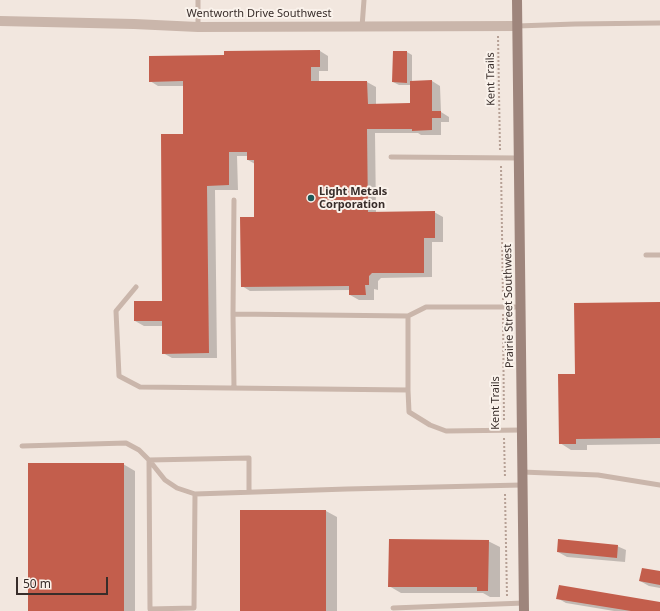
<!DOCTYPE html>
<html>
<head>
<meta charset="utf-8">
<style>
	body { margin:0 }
	#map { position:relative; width:660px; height:611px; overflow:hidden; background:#f2e7df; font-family:"Noto Sans",sans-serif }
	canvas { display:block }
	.scale { position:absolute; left:16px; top:577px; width:92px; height:18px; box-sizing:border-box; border:2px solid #382d2a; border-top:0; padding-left:5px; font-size:12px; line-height:14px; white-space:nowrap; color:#382d2a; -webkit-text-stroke:3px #faf2eb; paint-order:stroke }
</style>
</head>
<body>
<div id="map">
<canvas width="660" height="611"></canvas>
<div class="scale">50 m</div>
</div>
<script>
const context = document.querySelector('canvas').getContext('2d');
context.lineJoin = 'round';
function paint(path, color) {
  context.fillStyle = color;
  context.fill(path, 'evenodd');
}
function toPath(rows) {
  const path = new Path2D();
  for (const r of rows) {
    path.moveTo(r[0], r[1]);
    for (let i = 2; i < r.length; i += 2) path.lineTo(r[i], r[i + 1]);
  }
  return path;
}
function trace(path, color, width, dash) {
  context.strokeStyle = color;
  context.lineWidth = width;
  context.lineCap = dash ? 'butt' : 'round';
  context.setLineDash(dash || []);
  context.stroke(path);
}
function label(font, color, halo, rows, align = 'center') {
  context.font = font + ' "Noto Sans",sans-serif';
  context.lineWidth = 4;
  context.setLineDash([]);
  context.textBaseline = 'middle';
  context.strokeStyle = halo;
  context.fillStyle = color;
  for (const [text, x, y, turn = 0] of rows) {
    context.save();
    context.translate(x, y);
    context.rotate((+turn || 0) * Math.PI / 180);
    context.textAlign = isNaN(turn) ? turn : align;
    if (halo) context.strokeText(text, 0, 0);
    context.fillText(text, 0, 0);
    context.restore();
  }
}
paint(toPath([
	[320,51,328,56,328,71,319,71,319,82,367,82,376,87,376,105,411,104,411,85,399,85,393,82,407,52,412,55,412,82,432,81,440,86,441,112,449,117,449,122,441,122,441,135,421,135,418,133,375,133,376,213,434,212,443,217,443,242,432,242,432,277,381,278,378,281,378,290,374,289,374,300,359,300,350,295,350,290,250,291,242,286,255,218,255,164,248,160,248,156,237,156,238,190,215,190,217,358,172,358,163,353,163,326,144,326,135,321,163,302,184,135,184,86,158,86,150,81,225,56],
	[660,303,660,444,587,445,587,450,571,450,560,443,576,375],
	[123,464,135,471,135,611,29,611],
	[241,511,326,511,337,517,337,611,241,611],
	[488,541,500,547,500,597,490,597,483,593,401,593,389,586],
	[617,546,626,550,625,562,567,557,558,552],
	[660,572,660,588,649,586,640,581],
	[557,598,660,603,660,611,614,611,566,603]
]), '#0003');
paint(toPath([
	[320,50,320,67,311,67,311,81,367,81,368,104,410,103,410,81,432,80,432,111,441,111,441,118,432,118,432,130,412,131,412,129,367,129,368,212,435,211,435,238,424,238,424,273,372,273,369,276,369,285,365,285,366,295,349,295,349,286,241,287,240,217,254,217,254,160,247,160,247,152,229,152,229,185,207,186,209,353,162,354,162,321,134,321,134,301,162,301,161,134,183,134,183,81,149,82,149,56,224,55,224,51],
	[393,51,407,51,407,83,392,82],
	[660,302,660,438,576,439,576,444,559,444,558,374,575,374,574,303],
	[28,463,124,463,124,611,28,611],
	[240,510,326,510,326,611,240,611],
	[389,539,489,540,488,591,477,591,477,587,388,587],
	[558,539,618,545,617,558,557,552],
	[642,568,660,571,660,585,639,581],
	[559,585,660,602,660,611,631,611,556,599]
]), '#c35e4c');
trace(toPath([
	[498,36,500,150],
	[501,166,503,300],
	[503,314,504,422],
	[504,438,505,478],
	[505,494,507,596]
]), '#b6a095', 2, [2, 2]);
trace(toPath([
	[198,0,198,27],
	[517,26,575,24,660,23],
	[362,27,364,0],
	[391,157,519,158],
	[646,255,660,255],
	[136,287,116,311,119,376,140,387,408,390],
	[521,307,426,307,408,316,408,390,409,412,430,425,446,431,522,430],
	[233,314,234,200],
	[234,388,233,314,408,316],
	[22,446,126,443,139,450,149,460,165,480,177,488,195,494],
	[522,472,598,475,660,485],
	[249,492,249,458,149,460,150,609,194,608,195,494,347,489,522,485],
	[393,608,524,603]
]), '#cab6ab', 5);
trace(toPath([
	[0,21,134,24,198,27,517,26]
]), '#cab6ab', 10);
trace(toPath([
	[517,0,524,611]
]), '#9e857c', 10);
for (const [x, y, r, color] of [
	[311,198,4,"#205958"]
]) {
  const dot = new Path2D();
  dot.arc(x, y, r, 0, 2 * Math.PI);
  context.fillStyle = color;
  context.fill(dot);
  trace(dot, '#faf2eb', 1.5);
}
label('11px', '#382d2a', '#faf2eb', [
	["Wentworth Drive Southwest",259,14],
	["Kent Trails",491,79,-91],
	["Prairie Street Southwest",509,306,-91],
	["Kent Trails",496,403,-90]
]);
label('bold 11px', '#382d2a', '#faf2eb', [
	["Light Metals",319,192],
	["Corporation",319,205]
], 'left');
</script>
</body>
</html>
